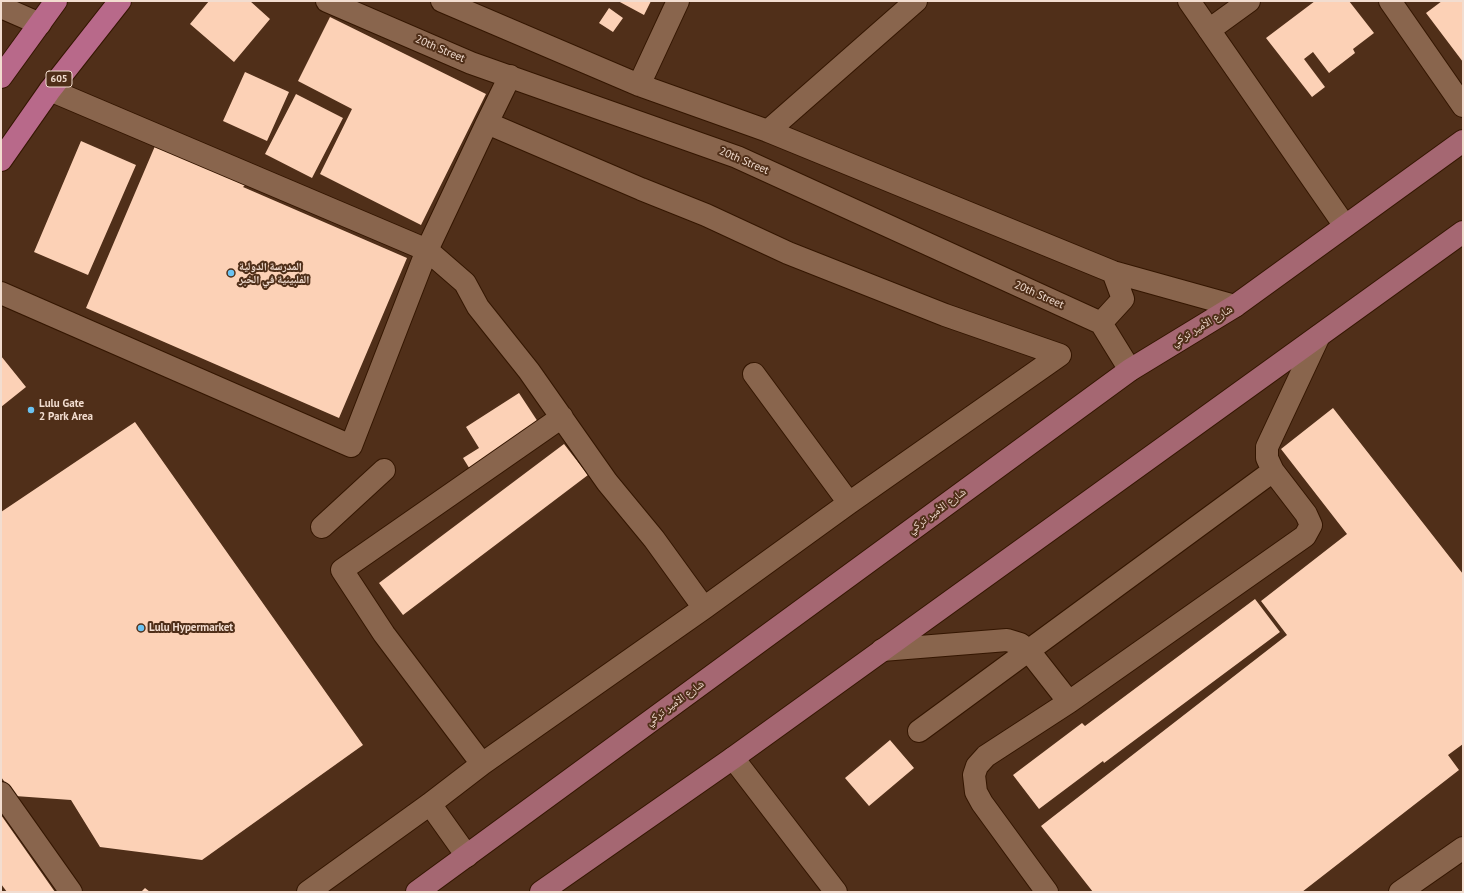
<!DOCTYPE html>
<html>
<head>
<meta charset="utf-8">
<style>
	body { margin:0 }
	#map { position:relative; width:1464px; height:893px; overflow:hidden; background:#502f19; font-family:"PT Sans",sans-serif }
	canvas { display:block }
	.frame { position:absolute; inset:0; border:2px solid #f2ddd0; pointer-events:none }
</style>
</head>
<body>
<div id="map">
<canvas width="1464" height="893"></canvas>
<div class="frame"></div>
</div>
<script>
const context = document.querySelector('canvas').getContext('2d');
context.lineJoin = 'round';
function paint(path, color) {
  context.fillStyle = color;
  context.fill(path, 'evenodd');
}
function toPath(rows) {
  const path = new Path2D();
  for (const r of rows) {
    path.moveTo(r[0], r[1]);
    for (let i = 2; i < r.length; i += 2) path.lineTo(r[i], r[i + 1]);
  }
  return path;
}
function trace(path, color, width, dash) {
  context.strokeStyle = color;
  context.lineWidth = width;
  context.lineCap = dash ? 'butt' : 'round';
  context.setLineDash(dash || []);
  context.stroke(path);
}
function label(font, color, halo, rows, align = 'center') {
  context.font = font + ' "PT Sans","Noto Naskh Arabic",sans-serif';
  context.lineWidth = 4;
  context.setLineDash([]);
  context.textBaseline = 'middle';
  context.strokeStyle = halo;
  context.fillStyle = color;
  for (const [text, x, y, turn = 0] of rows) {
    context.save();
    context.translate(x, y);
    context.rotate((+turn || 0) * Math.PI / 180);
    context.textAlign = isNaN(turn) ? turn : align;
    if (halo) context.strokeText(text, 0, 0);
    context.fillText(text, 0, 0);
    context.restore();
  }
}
paint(toPath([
	[209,1,250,1,270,19,234,62,190,24],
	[618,1,651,1,644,15],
	[1315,1,1349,1,1374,33,1353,49,1355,53,1329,73,1313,52,1304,59,1325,87,1312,97,1266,38],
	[1442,1,1463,1,1463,62,1426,13],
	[609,8,623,18,613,32,599,23],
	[330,17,486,94,421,225,320,174,352,109,298,81],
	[245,72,289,92,267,141,223,121],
	[296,94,343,118,312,178,265,154],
	[81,141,136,165,88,275,34,252],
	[155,146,245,185,243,187,407,258,339,418,86,308],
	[1,356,26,387,1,407],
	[519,393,540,425,471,471,463,458,479,448,466,427],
	[1333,408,1463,574,1463,744,1448,755,1459,770,1302,892,1093,892,1041,826,1287,635,1261,601,1347,534,1281,449],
	[135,422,363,745,202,860,100,847,71,800,15,796,1,777,1,512],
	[564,444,588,475,403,615,379,583],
	[1255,599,1280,632,1104,763,1103,761,1039,809,1013,775,1082,723,1085,726],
	[890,740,914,768,869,806,845,778],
	[1,815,55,892,7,892,1,884],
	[145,888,150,892,141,892]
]), '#fcd1b6');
const minor = toPath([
	[327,1,471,63,737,157,1101,323,1130,370],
	[442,1,639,85,768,131,1113,272,1235,306],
	[1189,1,1345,226],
	[1390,1,1463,106],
	[1,7,40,24],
	[1209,30,1249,1],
	[639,85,678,1],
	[50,90,427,250,465,283,478,307,529,371,607,482,654,539,704,608],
	[487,123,510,76],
	[768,131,916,1],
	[1,293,351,446,427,250,487,123,641,189,706,215,788,253,945,315,1060,355,849,503,704,608,482,764,430,804,308,892],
	[1101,323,1123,299,1113,272],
	[754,374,849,503],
	[322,527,384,470],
	[882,650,1007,640,1020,644,1029,651,1069,702],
	[919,731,1273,471],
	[733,758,836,892],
	[482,764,384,634,342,570,562,417],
	[1,793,71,892],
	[430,804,467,856],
	[1047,892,982,803,976,792,974,775,977,766,986,756,1069,702,1305,536,1311,525,1306,514,1273,471,1267,458,1267,447,1319,336],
	[1400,892,1463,848]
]);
const major = toPath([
	[417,892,1130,370,1235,306,1463,141],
	[541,892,733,758,1463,232]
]);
const highway = toPath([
	[1,77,56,1],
	[1,160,50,90,120,1]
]);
trace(minor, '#341601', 24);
trace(major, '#341601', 24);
trace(highway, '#341601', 24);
trace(minor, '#89654d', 22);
trace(major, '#a56772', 22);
trace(highway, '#b8698a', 22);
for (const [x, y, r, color] of [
	[231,273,4,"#6bc3f2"],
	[31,410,4,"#6bc3f2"],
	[141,628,4,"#6bc3f2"]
]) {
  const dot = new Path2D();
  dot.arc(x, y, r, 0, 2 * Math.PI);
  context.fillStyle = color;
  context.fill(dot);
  trace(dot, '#502f19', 1.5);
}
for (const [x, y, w] of [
	[59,79,26]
]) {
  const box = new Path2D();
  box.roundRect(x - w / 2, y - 8, w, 16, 3);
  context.fillStyle = '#502f19';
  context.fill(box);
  trace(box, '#f2ddd0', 1);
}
label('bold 10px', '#f2ddd0', null, [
	["605",59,79]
]);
label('11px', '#f2ddd0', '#502f19', [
	["20th Street",440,49,23],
	["20th Street",744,161,23],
	["20th Street",1039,295,24],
	["شارع الأمير تركي",1202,326,-31],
	["شارع الأمير تركي",937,511,-36],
	["شارع الأمير تركي",675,703,-36]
]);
label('bold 11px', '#f2ddd0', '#502f19', [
	["المدرسة الدولية",239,267],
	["الفلبينية في الخبر",239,280],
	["Lulu Gate",39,404],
	["2 Park Area",39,417],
	["Lulu Hypermarket",149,628]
], 'left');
</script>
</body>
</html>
